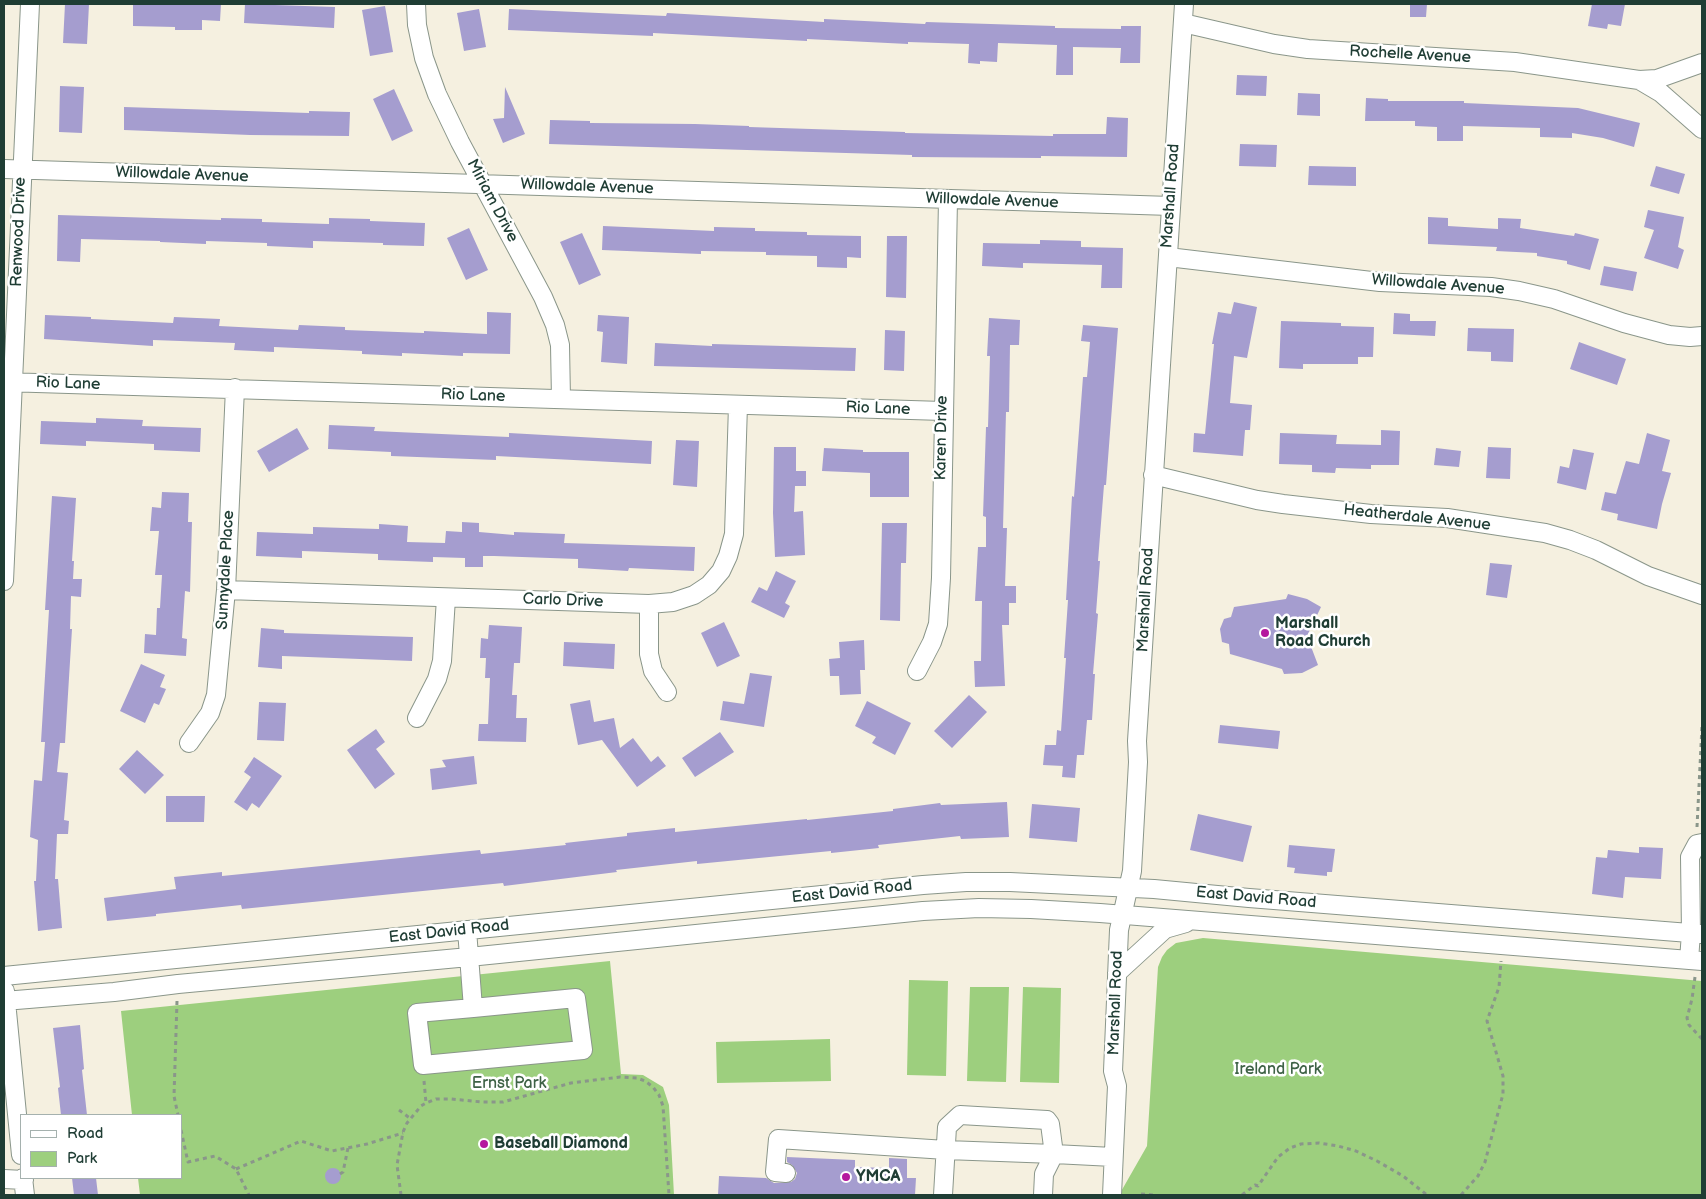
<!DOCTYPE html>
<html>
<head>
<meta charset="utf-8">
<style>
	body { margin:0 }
	#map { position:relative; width:1706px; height:1199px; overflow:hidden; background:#f5f0e0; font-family:"Balsamiq Sans",sans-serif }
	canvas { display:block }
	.frame { position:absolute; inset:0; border:5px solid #1f3d34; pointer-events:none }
	.legend { position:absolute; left:20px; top:1114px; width:162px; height:65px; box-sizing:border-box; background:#fff; border:1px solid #a5b1ae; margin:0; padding:6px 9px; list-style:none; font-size:15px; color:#1f3d34 }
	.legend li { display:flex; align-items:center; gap:10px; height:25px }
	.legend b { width:25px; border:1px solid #a5b1ae }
</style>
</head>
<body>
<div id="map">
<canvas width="1706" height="1199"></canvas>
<div class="frame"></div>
<ul class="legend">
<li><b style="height:6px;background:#fff"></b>Road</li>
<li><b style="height:14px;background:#9dcf7e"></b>Park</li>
</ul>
</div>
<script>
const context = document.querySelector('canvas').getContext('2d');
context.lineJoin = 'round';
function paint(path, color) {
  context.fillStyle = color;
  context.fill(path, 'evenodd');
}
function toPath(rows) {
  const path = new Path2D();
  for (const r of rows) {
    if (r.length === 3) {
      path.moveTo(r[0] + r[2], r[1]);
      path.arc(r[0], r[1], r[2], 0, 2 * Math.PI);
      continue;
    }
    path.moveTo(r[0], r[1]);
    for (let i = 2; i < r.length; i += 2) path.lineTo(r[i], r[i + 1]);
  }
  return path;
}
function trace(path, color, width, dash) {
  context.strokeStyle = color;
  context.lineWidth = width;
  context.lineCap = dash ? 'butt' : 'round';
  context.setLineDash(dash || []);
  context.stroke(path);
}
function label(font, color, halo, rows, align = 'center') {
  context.font = font + ' "Balsamiq Sans",sans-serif';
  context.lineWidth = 5;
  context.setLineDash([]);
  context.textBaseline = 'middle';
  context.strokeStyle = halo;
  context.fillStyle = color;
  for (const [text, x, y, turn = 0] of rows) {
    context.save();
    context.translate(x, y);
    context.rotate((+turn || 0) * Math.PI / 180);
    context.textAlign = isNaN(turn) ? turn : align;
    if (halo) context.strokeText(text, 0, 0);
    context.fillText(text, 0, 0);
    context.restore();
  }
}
paint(toPath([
	[1203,938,1702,981,1702,1195,1119,1195,1147,1146,1158,967,1162,957,1167,950,1176,943],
	[610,961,621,1074,643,1075,663,1087,669,1105,674,1195,140,1195,138,1178,181,1178,181,1115,132,1115,121,1011],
	[909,980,948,981,946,1076,907,1075],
	[970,987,1009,987,1006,1082,967,1081],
	[1023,987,1061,988,1059,1083,1020,1082],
	[830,1039,831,1081,717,1083,716,1042]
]), '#9dcf7e');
paint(toPath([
	[65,4,89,4,87,44,63,43],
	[133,4,221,4,220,21,202,20,202,30,175,30,175,27,133,26],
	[245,4,335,7,334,28,244,23],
	[1410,4,1427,4,1426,17,1410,17],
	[1592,4,1625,4,1621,26,1608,24,1607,29,1588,26],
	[385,6,393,52,370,56,362,10],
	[479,9,486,47,464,51,457,13],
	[509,9,666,16,667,13,824,22,824,19,925,24,926,22,1055,26,1055,28,1121,29,1121,26,1141,26,1140,63,1120,63,1121,48,1073,47,1073,75,1056,75,1057,45,998,43,997,62,980,61,980,64,968,63,969,44,908,42,908,44,807,39,807,41,653,33,653,36,508,30],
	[1237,75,1267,76,1266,96,1236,95],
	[60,86,84,87,82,133,59,132],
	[505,87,525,134,503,143,493,119,504,118],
	[394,89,413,131,392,141,373,99],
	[1298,93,1320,94,1320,116,1297,115],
	[1366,98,1388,99,1388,101,1464,101,1464,103,1578,108,1640,123,1634,147,1603,138,1572,133,1572,138,1540,137,1540,128,1463,126,1463,141,1437,141,1437,127,1415,126,1415,121,1365,121],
	[124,107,309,113,309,111,350,112,349,136,250,135,124,130],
	[1107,117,1128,118,1127,157,1041,156,1041,158,912,157,912,155,549,144,550,120,590,121,590,123,695,124,749,126,749,127,905,132,905,133,1053,136,1053,134,1106,134],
	[1240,144,1277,145,1276,167,1239,166],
	[1309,166,1356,167,1356,186,1308,185],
	[1656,166,1685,174,1679,194,1650,186],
	[1648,210,1684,217,1678,247,1684,250,1678,269,1644,258,1654,230,1644,227],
	[58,215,221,220,221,218,262,219,262,222,329,224,329,218,370,219,370,221,425,223,424,246,383,245,383,243,313,241,313,248,267,246,267,243,206,241,206,244,160,242,160,241,81,239,80,262,57,261],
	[1428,217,1448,218,1448,226,1498,229,1498,218,1521,219,1520,228,1574,236,1575,233,1599,239,1590,270,1567,264,1567,261,1537,256,1537,253,1496,251,1497,247,1428,244],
	[603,226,714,231,714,227,755,228,755,231,807,232,807,235,861,236,861,258,847,257,847,268,817,267,817,256,766,255,766,252,701,251,701,254,602,250],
	[469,228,488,270,466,280,447,238],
	[582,233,601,275,579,285,560,242],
	[887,236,907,236,906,298,886,297],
	[1040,240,1081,241,1081,247,1123,248,1122,288,1101,288,1102,265,1023,263,1023,268,982,266,983,243,1040,244],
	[1604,266,1637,272,1633,291,1600,285],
	[1234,302,1257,307,1247,358,1234,356,1230,403,1252,405,1250,430,1245,430,1243,456,1193,452,1194,433,1205,434,1214,344,1212,344,1218,312,1231,314],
	[487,312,511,313,510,354,463,353,463,356,402,353,402,356,362,354,362,351,274,347,274,352,234,350,235,343,153,340,153,346,44,339,45,315,91,317,91,319,173,323,174,317,220,319,219,326,298,330,299,325,345,327,345,330,424,333,424,331,487,334],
	[1394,313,1410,314,1410,321,1436,321,1435,336,1393,334],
	[598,315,629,317,627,364,601,362,603,332,597,331],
	[989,318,1020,320,1019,345,1010,345,1009,412,1006,412,1003,528,1007,528,1005,586,1016,586,1016,603,1009,603,1009,625,1002,625,1005,686,975,687,974,661,981,661,982,601,975,601,978,547,986,547,986,517,983,516,986,427,988,427,990,356,987,356],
	[1281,321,1341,323,1341,326,1374,327,1373,357,1358,357,1358,364,1303,364,1303,369,1279,368],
	[1083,325,1118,328,1106,485,1104,485,1098,561,1100,561,1096,613,1098,614,1093,674,1095,674,1092,720,1087,720,1084,755,1077,755,1075,778,1062,777,1063,766,1043,765,1045,745,1056,745,1057,730,1061,731,1066,658,1064,658,1068,600,1066,600,1072,496,1074,497,1083,377,1087,377,1090,342,1081,341],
	[1468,328,1514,329,1513,362,1491,361,1491,352,1467,351],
	[885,330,905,331,904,371,884,370],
	[1579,342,1626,359,1617,385,1570,369],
	[655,343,712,346,712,344,856,348,855,371,654,366],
	[96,418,143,420,142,426,201,428,200,452,154,450,154,444,86,441,86,446,40,444,41,421,96,423],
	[329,425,375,427,374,431,509,437,509,433,652,441,651,464,496,456,496,460,391,456,391,452,328,449],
	[297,428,309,449,269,472,257,451],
	[1381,430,1400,431,1399,465,1371,465,1371,469,1336,468,1335,473,1312,472,1312,465,1279,464,1280,433,1337,435,1336,444,1381,445],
	[1647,433,1670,440,1662,471,1671,473,1662,504,1657,529,1617,520,1618,514,1601,510,1605,492,1616,494,1626,461,1639,464],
	[676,440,699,441,697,487,673,485],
	[774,447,796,447,796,471,806,471,806,486,795,486,794,512,803,511,805,555,775,557,773,513],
	[1488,447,1511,448,1510,479,1486,478],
	[824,448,863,450,863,452,909,452,909,497,870,497,870,473,822,471],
	[1436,448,1461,451,1459,467,1434,465],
	[1573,449,1594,453,1586,490,1557,483,1560,466,1569,468],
	[162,492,189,493,188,522,192,522,190,592,185,591,182,638,187,639,186,656,144,653,145,634,156,635,157,608,160,608,162,575,155,575,159,531,150,531,152,507,161,508],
	[52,496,76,498,72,561,74,561,73,579,82,579,81,597,71,596,70,629,72,629,65,743,60,743,57,772,68,773,64,820,69,821,68,834,57,834,55,879,58,879,62,928,38,931,34,881,36,881,38,840,30,837,34,780,42,781,45,742,41,742,49,610,45,610],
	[462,522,479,523,479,532,514,535,514,532,565,534,564,543,695,547,694,571,629,568,628,571,578,568,578,559,494,556,483,556,483,567,465,567,465,558,433,557,433,562,378,560,378,554,302,551,302,558,256,556,257,532,313,534,313,527,379,529,379,524,408,526,407,542,445,543,446,531,462,532],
	[882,523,907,523,906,563,901,563,900,621,880,620],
	[1490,563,1512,565,1507,598,1486,595],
	[776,571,796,581,785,603,790,606,784,618,751,602,759,587,767,591],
	[1288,594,1307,599,1321,607,1307,636,1318,665,1302,673,1284,674,1282,669,1230,654,1229,644,1222,642,1220,629,1224,619,1231,617,1234,607,1286,599],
	[724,622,740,656,717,667,701,633],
	[489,625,522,627,520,663,514,663,512,695,517,695,516,718,527,718,526,742,478,741,479,724,488,724,490,678,485,678,486,658,480,658,481,638,488,639],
	[261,628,284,630,284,633,413,637,412,661,282,656,282,669,258,667],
	[864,640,865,670,860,670,861,694,840,695,839,676,830,676,829,659,840,658,839,642],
	[564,642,615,644,614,669,563,666],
	[141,664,165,675,160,687,166,689,159,705,154,703,145,723,120,711],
	[750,673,772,676,764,727,720,720,723,701,744,704],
	[969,695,987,712,952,748,934,731],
	[590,700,594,722,614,718,620,748,633,738,651,762,658,756,666,766,637,787,602,740,578,745,570,704],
	[867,701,911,723,895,755,872,743,876,737,855,726],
	[259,702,286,703,284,741,257,740],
	[1220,725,1280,731,1278,749,1218,743],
	[376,729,385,742,376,749,395,774,375,789,347,750],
	[720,732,734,752,695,777,682,758],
	[137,750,164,775,145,794,119,769],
	[474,756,477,784,432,790,430,769,446,767,442,760],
	[254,757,282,776,259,808,252,803,247,811,234,802,251,777,244,772],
	[166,796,205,796,204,822,166,822],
	[1007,802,1009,837,961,839,960,836,878,845,879,848,831,853,831,851,697,864,697,861,616,870,617,872,504,886,503,883,242,909,241,905,156,914,156,916,107,921,104,898,176,889,174,877,222,872,222,876,480,850,481,854,566,845,565,843,627,836,627,833,675,828,675,832,807,819,807,820,893,811,893,809,940,803,941,805],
	[1032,804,1080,808,1077,842,1029,838],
	[1198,814,1252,826,1243,862,1190,850],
	[1289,845,1335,849,1332,872,1327,872,1327,876,1294,873,1295,868,1287,867],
	[1639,847,1663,848,1661,879,1625,877,1623,898,1592,894,1596,857,1607,858,1608,850,1639,853],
	[80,1025,84,1069,82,1070,87,1115,61,1115,58,1088,60,1087,53,1028],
	[787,1157,855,1160,855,1167,889,1168,889,1158,907,1159,907,1178,916,1178,915,1195,718,1195,719,1176,766,1178,774,1183,791,1182,795,1179,797,1173,792,1165,787,1162],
	[333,1176,8],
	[72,1178,96,1178,98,1195,74,1195]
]), '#a59dcf');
const minor = toPath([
	[416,4,417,25,424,58,437,94,460,142,543,297,555,325,560,345,561,399],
	[1183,23,1274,44,1308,49,1515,62,1639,80,1661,93,1702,129],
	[1639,80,1657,79,1702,63],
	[4,169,1171,206],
	[1168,257,1380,282,1491,287,1519,291,1554,299,1624,323,1669,335,1690,337,1702,336],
	[4,382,943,411],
	[1153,475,1257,500,1283,504,1371,514,1447,518,1545,533,1570,540,1596,550,1648,576,1702,595],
	[4,581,30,4],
	[226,590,649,604,673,602,694,595,709,585,721,571,728,556,734,534,738,405],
	[649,604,649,654,653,671,667,692],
	[917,671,932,642,938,624,941,578,948,199],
	[417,718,437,679,442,661,446,598],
	[189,743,210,713,216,695,226,590,235,388],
	[467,930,473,1008,576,998,583,1050,423,1065,417,1013,473,1008],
	[1689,960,1691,933,1690,857,1697,844,1702,843],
	[1117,973,1165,929,1186,923],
	[4,976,923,885,966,882,1010,882,1154,889,1249,898,1702,934],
	[5,991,21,1155],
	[4,1001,114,992,178,984,469,957,923,911,979,908,1031,909,1100,913,1702,961],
	[786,1173,775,1172,778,1139,946,1150,1054,1154,1044,1174,1043,1195],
	[23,1178,25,1195],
	[4,1179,24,1180],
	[943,1195,947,1127,960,1115,1047,1120,1050,1124,1054,1154,1113,1157],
	[1112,1195,1117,1086,1113,1071,1119,930,1132,871,1138,762,1137,741,1184,4]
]);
trace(minor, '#8a968a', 20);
trace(toPath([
	[1697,827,1702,726],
	[1695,977,1692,999,1687,1018,1689,1025,1702,1039],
	[177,1001,174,1096,178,1115],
	[424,1081,426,1103],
	[399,1110,411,1119],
	[181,1130,188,1162,215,1156,236,1169,249,1195],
	[236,1169,301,1141,332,1151,367,1144,403,1133],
	[340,1174,343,1172,348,1148],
	[1141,1194,1154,1195],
	[401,1195,397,1165,403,1132,407,1123,421,1106,426,1103,436,1099,451,1099,482,1102,503,1102,571,1083,620,1077,637,1078,645,1081,653,1087,659,1095,663,1106,669,1195],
	[1242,1195,1255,1185,1258,1186,1278,1157,1290,1148,1301,1144,1319,1143,1338,1146,1356,1151,1377,1161,1403,1176,1427,1195],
	[1461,1195,1478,1176,1485,1162,1503,1094,1503,1076,1487,1021,1499,987,1501,961]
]), '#8a968a', 3, [4, 4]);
trace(minor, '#fff', 18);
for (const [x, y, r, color] of [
	[1265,633,5,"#b5179e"],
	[484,1144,5,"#b5179e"],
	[846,1177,5,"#b5179e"]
]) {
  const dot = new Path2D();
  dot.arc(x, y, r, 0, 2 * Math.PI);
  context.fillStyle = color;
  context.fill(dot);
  trace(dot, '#fff', 2);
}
label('16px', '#1f3d34', '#fff', [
	["Rochelle Avenue",1410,55,3],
	["Willowdale Avenue",182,175,2],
	["Willowdale Avenue",587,187,2],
	["Marshall Road",1171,196,-86],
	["Miriam Drive",492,201,62],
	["Willowdale Avenue",992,201,2],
	["Renwood Drive",19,232,-88],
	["Willowdale Avenue",1438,285,4],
	["Rio Lane",68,384,2],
	["Rio Lane",473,396,2],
	["Rio Lane",878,409,2],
	["Karen Drive",942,438,-89],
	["Heatherdale Avenue",1417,518,6],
	["Sunnydale Place",226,570,-87],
	["Marshall Road",1146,600,-87],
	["Carlo Drive",563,601,2],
	["East David Road",852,892,-6],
	["East David Road",1256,898,5],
	["East David Road",449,932,-6],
	["Marshall Road",1116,1003,-88]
]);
label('bold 16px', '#1f3d34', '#fff', [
	["Marshall",1275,624],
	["Road Church",1275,642],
	["Baseball Diamond",494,1144],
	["YMCA",856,1177]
], 'left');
label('16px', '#3e6246', '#fff', [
	["Ireland Park",1278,1070],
	["Ernst Park",509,1084]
]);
</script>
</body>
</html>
